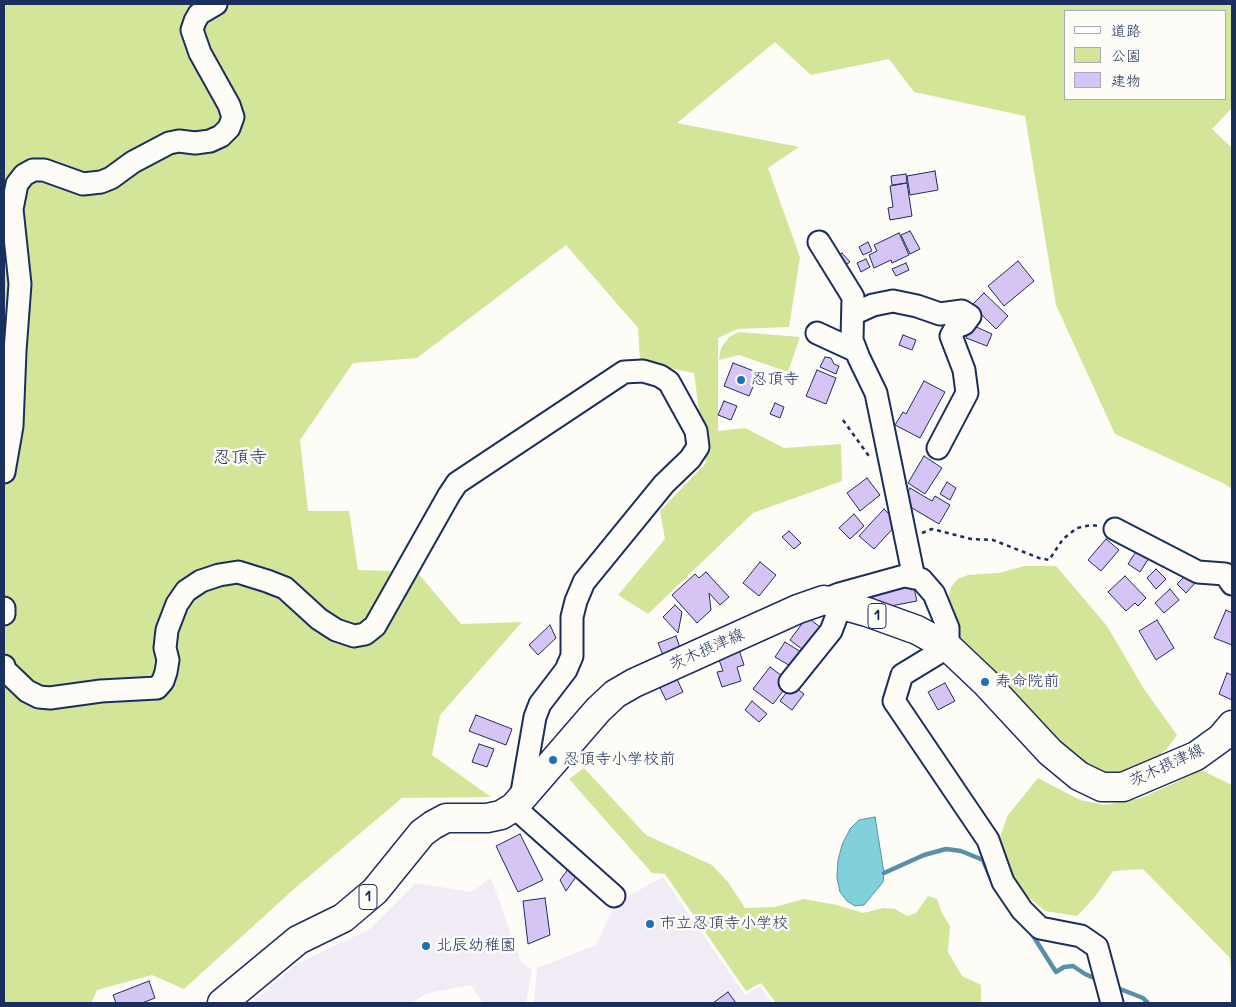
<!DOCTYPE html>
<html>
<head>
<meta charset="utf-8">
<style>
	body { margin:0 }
	#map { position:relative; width:1236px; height:1007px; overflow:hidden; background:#fdfcf7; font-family:"Patrick Hand","Klee One",sans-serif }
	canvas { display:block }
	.frame { position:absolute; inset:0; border:5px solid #1b2f5e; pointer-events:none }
	.legend { position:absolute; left:1064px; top:10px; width:162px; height:90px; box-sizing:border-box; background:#fdfcf7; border:1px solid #a3aaba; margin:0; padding:6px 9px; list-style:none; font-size:15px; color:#1b2f5e }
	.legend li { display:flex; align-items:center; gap:10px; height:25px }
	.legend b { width:25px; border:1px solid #a3aaba }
</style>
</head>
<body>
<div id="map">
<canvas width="1236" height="1007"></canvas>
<div class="frame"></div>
<ul class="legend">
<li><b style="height:6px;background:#fdfcf7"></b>道路</li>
<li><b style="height:14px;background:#d3e599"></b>公園</li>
<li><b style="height:14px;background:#d6c4f5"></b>建物</li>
</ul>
</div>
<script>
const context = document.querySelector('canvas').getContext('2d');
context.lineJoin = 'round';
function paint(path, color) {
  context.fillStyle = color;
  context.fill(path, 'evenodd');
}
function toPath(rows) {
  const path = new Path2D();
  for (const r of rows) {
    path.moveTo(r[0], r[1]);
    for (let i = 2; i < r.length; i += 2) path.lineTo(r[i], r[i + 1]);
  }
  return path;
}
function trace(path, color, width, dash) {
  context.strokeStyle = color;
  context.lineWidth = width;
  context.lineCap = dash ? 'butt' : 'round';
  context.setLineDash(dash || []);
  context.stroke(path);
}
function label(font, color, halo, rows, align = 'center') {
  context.font = font + ' "Patrick Hand","Klee One",sans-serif';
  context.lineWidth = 5;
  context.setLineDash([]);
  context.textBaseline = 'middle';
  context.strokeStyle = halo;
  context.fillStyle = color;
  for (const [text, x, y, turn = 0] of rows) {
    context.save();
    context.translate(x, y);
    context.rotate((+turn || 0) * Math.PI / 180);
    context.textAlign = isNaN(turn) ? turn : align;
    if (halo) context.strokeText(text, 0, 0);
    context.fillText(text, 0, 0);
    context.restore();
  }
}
paint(toPath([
	[663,877,745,995,760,986,772,1003,534,1003,537,968,596,945,616,903],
	[491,878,521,962,532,969,526,1003,483,1003,471,985,428,993,411,1003,252,1003,295,965,370,929,416,883,471,892]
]), '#f1ebf6');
paint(toPath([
	[4,4,1232,4,1232,108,1212,129,1232,148,1232,490,1225,484,1115,434,1056,305,1025,116,914,92,889,59,811,75,775,42,677,123,799,147,768,168,800,257,789,327,737,329,718,338,718,431,745,428,784,448,841,444,842,481,753,513,648,614,618,595,665,539,660,511,706,463,694,373,640,362,638,328,566,245,417,358,353,363,300,440,308,511,349,511,358,570,417,572,461,624,522,622,440,715,432,755,491,797,402,798,294,889,184,989,152,975,97,990,91,1003,5,1003],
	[1065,11,1225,11,1225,99,1065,99],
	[739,332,800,337,788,372,739,355,719,360,721,348,729,337],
	[1024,566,1056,566,1107,626,1144,689,1177,735,1166,750,1140,769,1127,774,1107,775,1081,766,961,644,958,622,948,598,951,587,958,579,968,575,999,573],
	[584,768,646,835,712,865,728,882,745,908,775,907,804,899,837,905,863,913,883,908,895,909,907,916,916,913,928,896,937,899,942,913,950,926,948,952,962,976,981,985,981,1003,776,1003,761,983,746,991,665,874,652,873,569,779],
	[1197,768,1232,785,1232,984,1230,958,1143,869,1113,871,1094,898,1077,916,1045,911,1026,895,1013,876,1006,859,1000,837,1008,815,1038,778,1080,800,1105,805,1141,798,1181,780]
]), '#d3e599');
const water = toPath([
	[875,817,884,873,883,882,864,905,855,906,847,901,840,892,837,878,838,860,842,845,850,829,859,820,875,817]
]);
paint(water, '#80d1d9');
trace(water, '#5890a8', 1);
trace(toPath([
	[884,873,924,855,946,849,961,851,983,860,992,881],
	[1030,931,1056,972,1064,967,1073,966,1085,974,1099,980],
	[1115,987,1143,998,1148,1003]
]), '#5890a8', 4.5);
const building = toPath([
	[935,171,938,190,910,195,907,176,935,171],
	[906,174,907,183,892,185,891,176,906,174],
	[907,183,912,216,890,220,888,208,893,207,890,186,907,183],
	[910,231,920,249,910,254,901,235,910,231],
	[899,233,909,255,892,263,891,260,874,268,869,255,877,251,874,245,899,233],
	[868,242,872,251,863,255,859,247,868,242],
	[842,253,850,262,844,266,837,257,842,253],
	[866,259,870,267,861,272,857,263,866,259],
	[1018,261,1034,281,1004,306,988,286,1018,261],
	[906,263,909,270,896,276,892,269,906,263],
	[984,293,1008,316,996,329,972,305,984,293],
	[972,325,992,334,987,346,966,338,972,325],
	[903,335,916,340,912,350,899,345,903,335],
	[825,357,831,358,834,364,839,366,836,374,820,367,825,357],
	[733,363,759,373,749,396,724,386,733,363],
	[817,370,836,378,826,404,806,396,817,370],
	[924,381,945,392,920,438,895,425,903,412,906,414,924,381],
	[724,401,737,406,731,420,718,415,724,401],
	[775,403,784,407,780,418,770,414,775,403],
	[924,456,942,468,925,494,908,483,924,456],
	[867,478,880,495,860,511,847,493,867,478],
	[947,482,956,488,950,500,940,494,947,482],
	[910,488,932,501,935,496,950,505,939,524,902,502,910,488],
	[884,509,898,523,874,549,859,536,884,509],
	[854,514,864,526,850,539,839,528,854,514],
	[789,531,801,543,794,549,782,537,789,531],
	[1106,539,1119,550,1101,571,1088,560,1106,539],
	[1137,550,1149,558,1140,572,1128,564,1137,550],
	[760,562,776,575,759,596,743,583,760,562],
	[1156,569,1166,579,1156,589,1147,578,1156,569],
	[706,572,729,597,720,605,709,593,711,610,697,623,672,595,695,574,699,578,706,572],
	[1188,573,1197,581,1186,593,1177,584,1188,573],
	[1125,576,1146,598,1138,606,1135,603,1126,611,1108,592,1125,576],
	[913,584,917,601,875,609,872,592,913,584],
	[1170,589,1179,600,1164,613,1155,603,1170,589],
	[675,605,682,612,678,633,663,617,675,605],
	[1226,610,1232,613,1232,645,1214,638,1226,610],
	[807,617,824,630,807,653,790,640,807,617],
	[1157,620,1174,648,1156,660,1139,631,1157,620],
	[550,625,556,638,538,655,529,645,550,625],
	[676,636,682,654,665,660,658,643,676,636],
	[785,642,801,652,792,667,775,657,785,642],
	[739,650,744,665,737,667,741,681,722,687,717,672,723,671,718,657,739,650],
	[770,667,790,682,773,704,753,689,770,667],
	[1227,673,1232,675,1232,700,1219,694,1227,673],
	[676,677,683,692,666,700,659,686,676,677],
	[945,683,955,701,938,710,928,692,945,683],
	[792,685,804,694,792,710,780,701,792,685],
	[752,701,767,714,759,722,745,710,752,701],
	[476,715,512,729,506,745,469,731,476,715],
	[479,744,494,749,487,767,472,762,479,744],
	[520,834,543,880,518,892,496,846,520,834],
	[569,868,578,874,566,891,560,880,569,868],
	[545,898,550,935,528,944,523,901,545,898],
	[149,981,155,998,142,1003,116,1003,113,995,149,981],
	[728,992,736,1003,713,1003,728,992]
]);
paint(building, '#d6c4f5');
trace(building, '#1b2f5e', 1);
const minor = toPath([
	[819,242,853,297,852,340,859,358,876,393,914,578],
	[853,314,873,305,893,301,917,306,940,314,962,311,970,316,964,324,956,327,951,336,964,370,967,393,938,448],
	[817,333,856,351],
	[4,472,12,426,15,351,20,284,12,209,17,184,24,175,33,170,44,170,83,184,101,182,111,178,133,162,169,143,179,141,195,143,210,141,221,136,229,128,233,117,229,105,200,53,192,30,195,21,199,14,216,4],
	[1115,529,1198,572,1225,574,1232,584],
	[824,600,839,594,904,576,921,579,934,594,948,628,948,647,902,675,894,701,988,840,1003,882,1022,910,1040,928,1081,936,1097,947,1112,1003],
	[4,608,4,614],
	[4,666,5,670,27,691,39,697,50,698,101,691,157,688,163,681,166,672,168,660,165,648,167,630,177,604,186,591,201,581,219,575,238,572,267,581,285,588,319,619,336,630,354,636,365,634,375,626,449,495,457,483,624,372,643,371,660,376,669,382,696,431,698,447,690,459,664,484,584,582,576,601,572,617,572,656,566,670,540,704,535,717,521,798],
	[790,682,831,631,841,605],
	[514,807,614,896]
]);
const major = toPath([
	[222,1003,298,940,343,918,375,891,422,833,433,825,446,818,487,818,501,815,514,807,598,710,615,694,634,683,798,609,824,600,867,612,917,630,948,647,985,682,1050,752,1079,776,1102,787,1123,787,1196,756,1221,738,1232,725]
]);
trace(minor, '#1b2f5e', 25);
trace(major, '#1b2f5e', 31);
trace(toPath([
	[843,420,871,459],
	[922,533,932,529,971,539,993,540,1039,558,1049,560,1063,539,1077,528,1091,525,1099,526]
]), '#1b2f5e', 2.5, [4, 4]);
trace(minor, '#fdfcf7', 21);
trace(major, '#fdfcf7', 28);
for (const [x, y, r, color] of [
	[741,380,5,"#1f6fb2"],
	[985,682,5,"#1f6fb2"],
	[553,760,5,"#1f6fb2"],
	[650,924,5,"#1f6fb2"],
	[426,946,5,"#1f6fb2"]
]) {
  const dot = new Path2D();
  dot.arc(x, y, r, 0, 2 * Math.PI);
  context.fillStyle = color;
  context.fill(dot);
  trace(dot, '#fdfcf7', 2);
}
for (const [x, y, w] of [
	[877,616,18],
	[368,897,18]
]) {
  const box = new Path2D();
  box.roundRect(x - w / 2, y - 12.5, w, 25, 4);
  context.fillStyle = '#fdfcf7';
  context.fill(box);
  trace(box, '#1b2f5e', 1);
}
label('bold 15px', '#1b2f5e', null, [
	["1",877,616],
	["1",368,897]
]);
label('16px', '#1b2f5e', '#fdfcf7', [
	["忍頂寺",751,380],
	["寿命院前",995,682],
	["忍頂寺小学校前",563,760],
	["市立忍頂寺小学校",660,924],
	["北辰幼稚園",436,946]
], 'left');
label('16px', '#1b2f5e', '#fdfcf7', [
	["茨木摂津線",707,650,-24],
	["茨木摂津線",1167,766,-25]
]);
label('18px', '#1b2f5e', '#fdfcf7', [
	["忍頂寺",240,458]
]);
</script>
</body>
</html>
